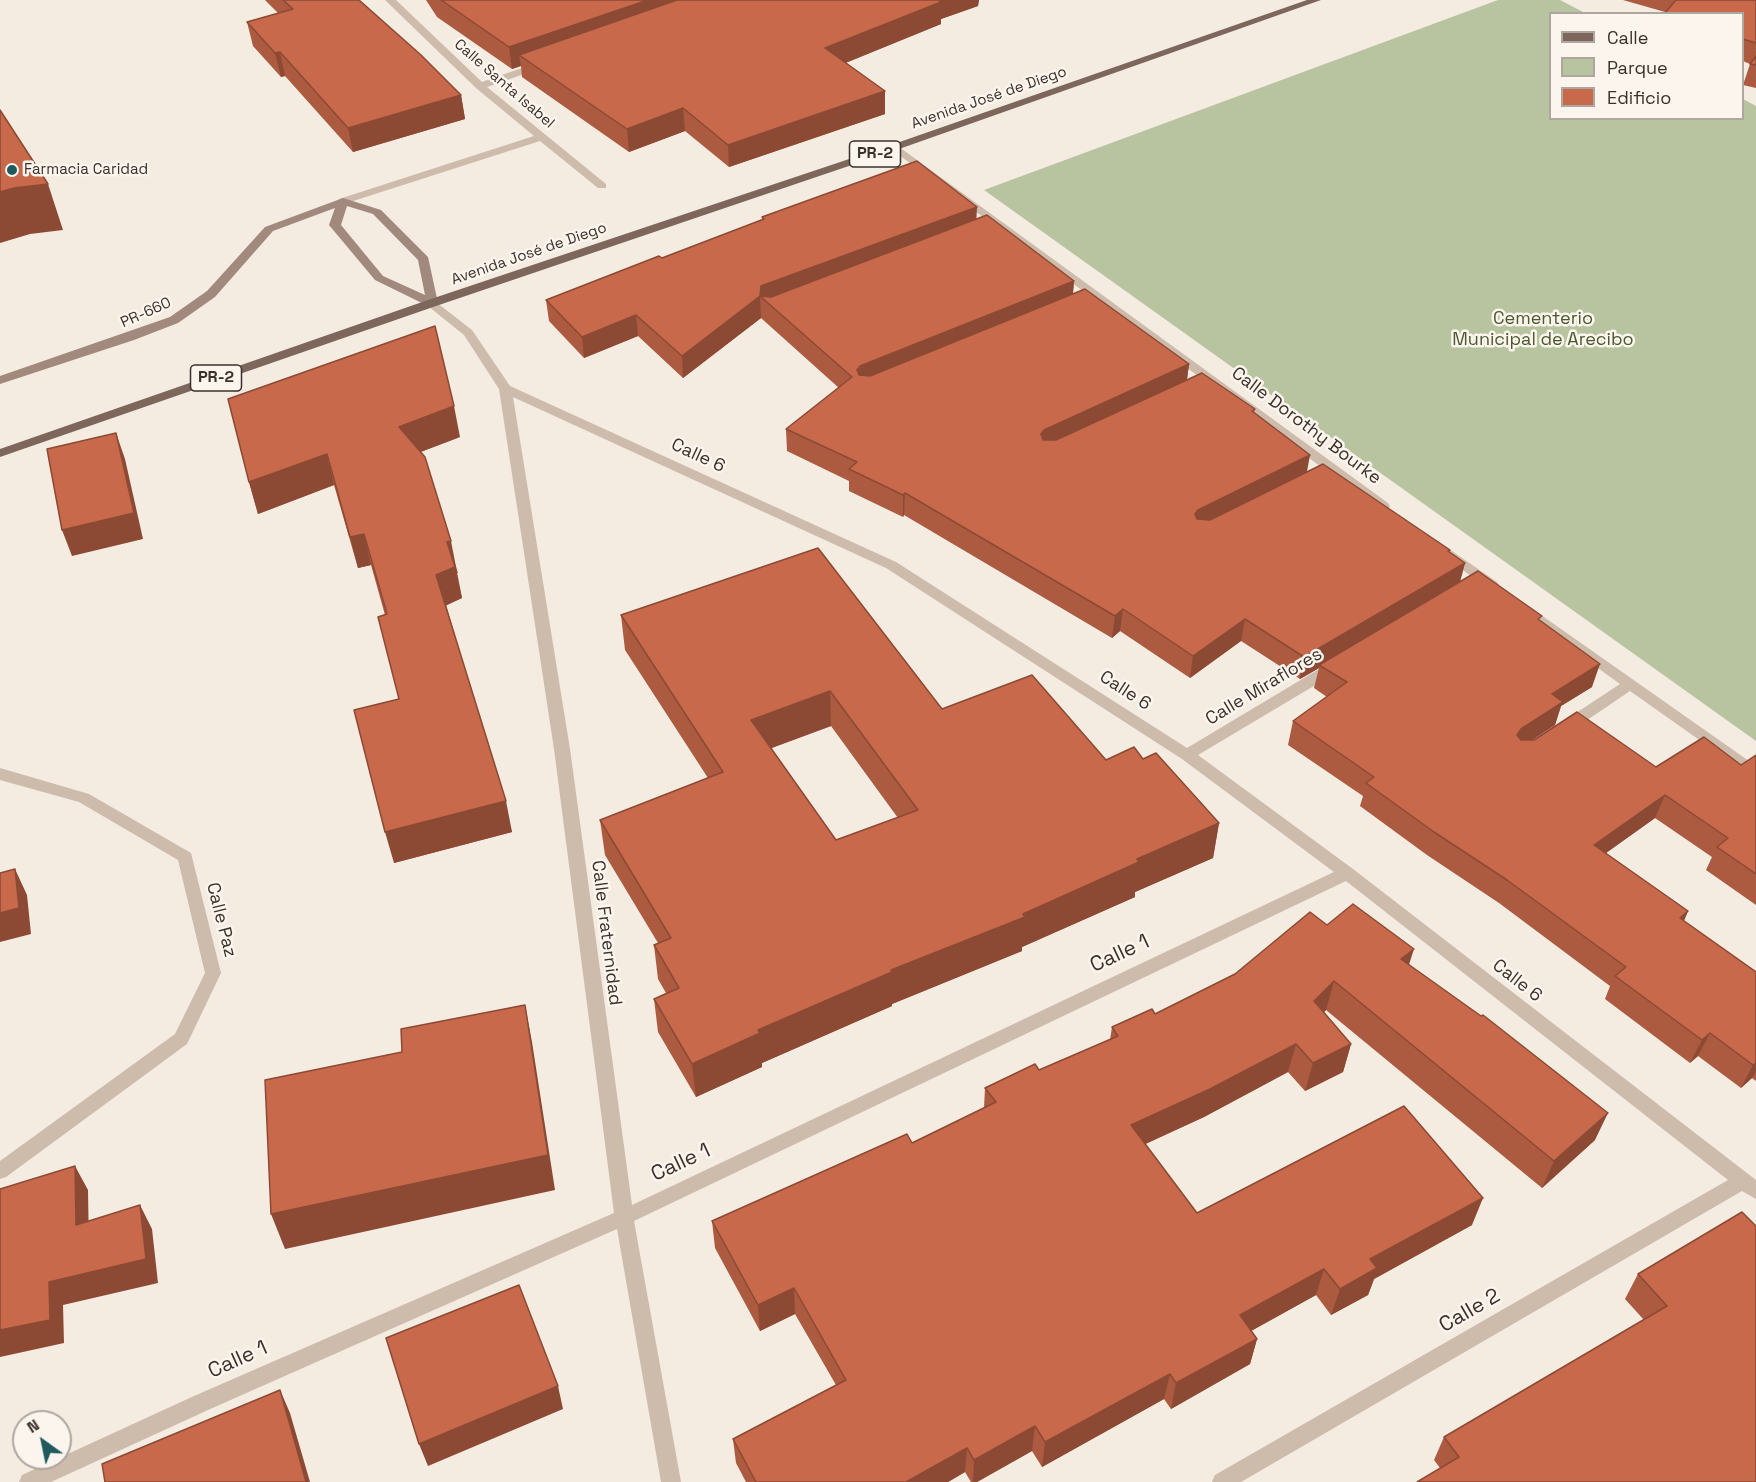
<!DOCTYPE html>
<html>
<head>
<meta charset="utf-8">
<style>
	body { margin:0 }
	#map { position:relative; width:1756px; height:1482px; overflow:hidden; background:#f4ebe1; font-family:"Space Grotesk",sans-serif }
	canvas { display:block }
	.legend { position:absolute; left:1549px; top:12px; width:195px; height:108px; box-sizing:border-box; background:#fbf5ee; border:2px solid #aea6a0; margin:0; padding:8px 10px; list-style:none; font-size:18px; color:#3b302b }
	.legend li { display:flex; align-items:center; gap:12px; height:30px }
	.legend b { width:30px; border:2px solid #aea6a0 }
	.north { position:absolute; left:12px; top:1410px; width:60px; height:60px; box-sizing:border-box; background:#fbf5ee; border:2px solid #aea6a0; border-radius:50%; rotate:327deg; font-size:16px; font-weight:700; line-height:24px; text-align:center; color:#3b302b }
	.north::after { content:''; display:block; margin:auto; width:21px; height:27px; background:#1f5a5e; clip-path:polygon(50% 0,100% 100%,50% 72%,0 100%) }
</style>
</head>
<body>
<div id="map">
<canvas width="1756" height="1482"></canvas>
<ul class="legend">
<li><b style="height:8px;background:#7d675c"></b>Calle</li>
<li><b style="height:16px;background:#b8c4a0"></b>Parque</li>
<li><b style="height:16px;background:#c8694b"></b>Edificio</li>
</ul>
<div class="north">N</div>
</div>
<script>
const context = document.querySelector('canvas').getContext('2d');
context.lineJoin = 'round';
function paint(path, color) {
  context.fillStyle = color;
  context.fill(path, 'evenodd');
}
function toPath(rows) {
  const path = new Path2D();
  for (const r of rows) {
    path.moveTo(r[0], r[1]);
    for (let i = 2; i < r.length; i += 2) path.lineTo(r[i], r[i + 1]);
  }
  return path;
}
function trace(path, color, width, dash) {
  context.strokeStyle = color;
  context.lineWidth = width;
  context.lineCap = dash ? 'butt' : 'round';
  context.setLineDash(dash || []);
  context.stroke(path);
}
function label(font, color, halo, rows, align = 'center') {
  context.font = font + ' "Space Grotesk",sans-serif';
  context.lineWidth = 5;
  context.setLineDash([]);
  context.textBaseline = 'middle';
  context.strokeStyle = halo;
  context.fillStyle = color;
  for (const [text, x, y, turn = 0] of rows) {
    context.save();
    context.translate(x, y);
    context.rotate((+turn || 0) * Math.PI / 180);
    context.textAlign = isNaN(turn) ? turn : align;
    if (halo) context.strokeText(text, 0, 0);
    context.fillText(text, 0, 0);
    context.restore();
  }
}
paint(toPath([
	[1498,0,1560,0,1585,13,1550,14,1550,118,1742,118,1743,99,1756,106,1756,741,984,190]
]), '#b8c4a0');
paint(toPath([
	[385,0,396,0,482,82,536,63,544,63,544,67,487,87,606,184,606,188,598,188,540,141,347,203,339,203,339,199,534,136,476,88,385,0],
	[895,144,1388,503,1390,506,1388,509,1378,509,891,149,890,147,895,144],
	[432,299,472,330,510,386,896,562,1187,748,1329,663,1339,663,1341,667,1339,671,1198,755,1353,869,1756,1180,1756,1199,1742,1191,1241,1482,1212,1482,1215,1475,1728,1180,1346,881,634,1221,681,1482,661,1482,617,1229,208,1410,51,1482,19,1482,22,1475,194,1396,614,1213,554,749,499,389,464,335,428,306,426,303,432,299],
	[513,397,886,568,1182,759,1334,872,632,1205,570,749,513,397],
	[1449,549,1497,582,1499,585,1497,588,1487,588,1444,556,1442,553,1444,550,1449,549],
	[1524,603,1756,766,1756,780,1630,691,1571,731,1561,731,1559,727,1561,723,1620,684,1519,611,1517,608,1524,603],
	[0,768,89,794,191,853,221,973,187,1044,6,1177,0,1179,0,1161,175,1034,205,973,178,860,79,802,0,780,0,768]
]), '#cdbbac');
paint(toPath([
	[343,198,381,210,428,257,438,303,436,306,428,306,375,280,329,225,335,208,273,231,215,297,178,323,134,340,0,384,0,376,170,317,207,291,265,227,343,198],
	[347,206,373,214,418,260,425,295,383,276,341,225,347,206]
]), '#a18a7d');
paint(toPath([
	[1307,0,1321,0,899,149,436,306,0,457,0,449,428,300,891,145,1307,0]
]), '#7d675c');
paint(toPath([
	[265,0,359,0,461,95,465,119,353,152,285,76,281,77,253,46,247,22,278,13],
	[426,0,979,0,978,6,941,19,941,24,845,63,885,114,729,167,685,131,629,152,522,77,521,66,512,69,437,17],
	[1623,0,1756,0,1756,88,1743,85,1750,64,1743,61,1743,14,1665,12],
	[762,217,976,220,1074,281,1073,294,1189,364,1187,380,1255,409,1254,413,1307,472,1449,553,1465,563,1459,583,1540,621,1592,687,1561,706,1555,725,1532,740,1656,767,1741,765,1756,755,1756,905,1706,870,1712,857,1655,818,1606,853,1688,911,1684,921,1756,972,1756,1081,1752,1078,1741,1088,1698,1056,1690,1063,1605,999,1610,986,1499,903,1427,855,1360,806,1363,796,1288,745,1293,721,1327,697,1314,688,1319,668,1300,679,1241,641,1190,678,1120,631,1112,638,904,515,903,517,849,491,849,481,787,451,786,429,839,388,761,318,683,378,638,336,584,358,549,321,546,300,662,258,762,220],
	[460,437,420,452,458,573,456,573,462,598,446,605,512,832,394,863,399,699,378,617,385,615,371,565,358,568,334,485,258,514,249,482],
	[621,615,942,709,1106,760,1143,759,1219,823,1213,858,1135,892,1135,897,1022,947,1022,951,892,1004,892,1006,762,1063,762,1067,696,1097,658,1032,654,999,666,993,658,979,654,945,658,943,605,855,600,820,708,778,625,650],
	[831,726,898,818,836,840,771,748],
	[1327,925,1409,964,1595,1140,1542,1188,1326,1010,1324,1012,1351,1044,1343,1072,1305,1091,1288,1072,1204,1117,1145,1144,1197,1213,1472,1225,1374,1279,1368,1295,1331,1315,1316,1295,1251,1331,1257,1339,1250,1364,1171,1409,1164,1399,1042,1467,1032,1451,977,1482,971,1482,965,1472,948,1482,746,1482,736,1463,733,1439,836,1385,795,1314,760,1331,715,1248,712,1221,912,1143,984,1108,985,1088,1039,1070,1110,1040,1112,1027,1155,1014,1235,974],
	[1756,1226,1756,1482,1440,1468,1434,1460,1444,1437,1644,1320,1625,1299,1638,1274]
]), '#ac5a40');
paint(toPath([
	[648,0,713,0,519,55,521,66,512,69,509,47],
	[936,0,979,0,978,6,941,19,941,24,826,71,825,48],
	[280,52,285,76,281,77,275,53],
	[885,91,885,114,729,167,728,145],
	[461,95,465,119,353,152,348,128],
	[683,108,685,131,629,152,627,129],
	[48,184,63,230,30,234,0,243,0,192,14,188],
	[977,207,976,228,770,305,760,297,761,286],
	[1074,281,1072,303,860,388,857,370,860,366],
	[760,296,761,318,683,378,682,356],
	[636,315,638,336,584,358,582,337],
	[1189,364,1186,386,1040,456,1041,434,1044,430],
	[454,406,460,437,405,458,399,427],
	[116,433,125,459,143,539,72,556,62,530],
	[327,454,334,485,258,514,249,482],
	[1310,455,1306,477,1195,532,1195,514,1198,510],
	[905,493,904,515,903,517,903,495],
	[364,534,371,565,358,568,350,537],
	[451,541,462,598,443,607,436,575,447,542],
	[1465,563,1459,586,1319,665,1319,668,1300,679,1304,657],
	[1123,609,1120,631,1112,638,1115,616],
	[1245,619,1241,641,1190,678,1193,656],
	[1600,664,1592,687,1561,706,1555,725,1514,752,1517,735,1552,694],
	[830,691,831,726,753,755,751,720],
	[1665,795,1655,818,1585,868,1594,845],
	[506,801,512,832,394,863,385,832],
	[1219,823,1213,858,1135,892,1135,897,1022,947,1022,951,892,1004,892,1006,762,1063,762,1067,696,1097,692,1064,758,1030,891,970,1023,914,1137,859],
	[15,869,27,895,31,934,0,942,0,913],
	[1688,911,1678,934,1680,918],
	[1414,949,1405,977,1401,959],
	[1334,981,1326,1010,1307,1029,1314,1001],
	[525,1005,532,1042,555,1190,285,1249,271,1214],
	[1710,1033,1698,1056,1690,1063,1702,1040],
	[1296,1044,1288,1072,1204,1117,1126,1153,1131,1125],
	[1351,1044,1343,1072,1305,1091,1313,1063],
	[1756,1063,1756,1071,1752,1078,1741,1088,1753,1065],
	[1608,1113,1595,1140,1542,1188,1554,1161],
	[75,1166,88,1190,89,1249,76,1225],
	[1483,1198,1472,1225,1374,1279,1368,1295,1331,1315,1340,1289,1370,1259],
	[140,1205,152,1229,158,1283,63,1305,64,1343,0,1357,0,1330,49,1282],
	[1324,1269,1316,1295,1233,1341,1240,1315],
	[794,1288,795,1314,760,1331,758,1305],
	[1257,1339,1250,1364,1171,1409,1176,1383],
	[1170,1374,1164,1399,1042,1467,1045,1442],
	[558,1386,563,1409,428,1466,419,1444],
	[280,1390,290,1413,310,1482,306,1482],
	[1035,1426,1032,1451,977,1482,973,1482,974,1460],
	[967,1448,965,1472,948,1482,906,1482]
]), '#8c4a34');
const building = toPath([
	[283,0,359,0,421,55,461,95,348,128,280,52,275,53,247,22,293,9,283,0],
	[441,0,648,0,509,47,441,0],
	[677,0,938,0,941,2,825,48,885,91,728,145,683,108,627,129,519,55,677,0],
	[1676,0,1756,0,1756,43,1743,39,1743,14,1664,14,1676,0],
	[1756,56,1756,65,1750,64,1756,56],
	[0,110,48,184,14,188,0,192,0,110],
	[917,161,977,207,761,286,760,296,771,297,987,215,1074,281,860,366,857,370,859,375,870,376,1085,289,1189,364,1044,430,1041,434,1043,440,1056,440,1202,373,1255,409,1252,411,1310,455,1198,510,1195,514,1197,519,1210,520,1323,464,1450,550,1448,551,1465,563,1304,657,1245,619,1193,656,1123,609,1115,616,905,493,903,495,849,469,857,462,786,429,852,377,760,296,682,356,636,315,582,337,546,300,659,256,662,258,764,219,762,217,917,161],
	[435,326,454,406,399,427,425,457,451,541,447,542,455,567,436,575,506,801,385,832,354,710,399,699,378,617,387,614,364,534,350,537,327,454,249,482,228,399,435,326],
	[116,433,134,513,62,530,47,449,116,433],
	[818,548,942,709,1032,675,1106,760,1134,747,1143,759,1156,753,1219,823,1137,859,1139,862,1023,914,1025,917,891,970,892,972,758,1030,760,1033,692,1064,654,999,679,988,654,945,671,938,600,820,723,772,621,615,818,548],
	[830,691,918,810,836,840,751,720,830,691],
	[1478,571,1542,616,1538,619,1600,664,1552,694,1563,702,1521,729,1517,735,1521,740,1534,740,1577,712,1656,767,1704,737,1741,765,1756,755,1756,874,1717,847,1728,838,1665,795,1594,845,1688,911,1680,918,1756,972,1756,1063,1753,1065,1710,1033,1702,1040,1615,976,1626,967,1507,880,1434,832,1366,783,1374,777,1293,721,1347,682,1319,665,1478,571],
	[15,869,19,908,0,913,0,873,15,869],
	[1353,904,1414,949,1401,959,1481,1016,1483,1015,1608,1113,1554,1161,1334,981,1314,1001,1351,1044,1313,1063,1296,1044,1210,1089,1131,1125,1197,1213,1404,1106,1483,1198,1370,1259,1377,1268,1340,1289,1324,1269,1240,1315,1257,1339,1176,1383,1170,1374,1045,1442,1035,1426,974,1460,967,1448,906,1482,756,1482,733,1439,846,1380,794,1288,758,1305,712,1221,907,1134,912,1143,996,1102,985,1088,1035,1064,1039,1070,1118,1036,1112,1027,1152,1009,1155,1014,1235,974,1310,912,1327,925,1353,904],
	[525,1005,548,1155,271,1214,265,1080,402,1052,401,1029,525,1005],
	[75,1166,76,1225,140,1205,146,1259,49,1282,50,1320,0,1330,0,1189,75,1166],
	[1742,1212,1756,1226,1756,1482,1417,1482,1459,1457,1444,1437,1667,1306,1638,1274,1742,1212],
	[519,1285,558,1386,419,1444,386,1338,519,1285],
	[280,1390,306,1482,105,1482,102,1464,280,1390]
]);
paint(building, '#c8694b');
trace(building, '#8c4a34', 1.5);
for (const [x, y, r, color] of [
	[12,170,6,"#1f5a5e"]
]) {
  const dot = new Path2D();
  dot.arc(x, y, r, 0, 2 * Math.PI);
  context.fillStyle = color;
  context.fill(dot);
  trace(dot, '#fbf5ee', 2);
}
label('15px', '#3b302b', '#fbf5ee', [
	["Calle Santa Isabel",504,84,41],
	["Avenida José de Diego",989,98,-19],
	["Avenida José de Diego",529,254,-19],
	["PR-660",146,313,-24]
]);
label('15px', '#3b302b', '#fbf5ee', [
	["Farmacia Caridad",24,170]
], 'left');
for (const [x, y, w] of [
	[875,154,51],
	[216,378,51]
]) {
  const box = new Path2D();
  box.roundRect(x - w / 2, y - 13, w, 26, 4.5);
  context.fillStyle = '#fbf5ee';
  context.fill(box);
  trace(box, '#3b302b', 1.5);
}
label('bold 16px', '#3b302b', null, [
	["PR-2",875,154],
	["PR-2",216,378]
]);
label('18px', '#4a5a2e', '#fbf5ee', [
	["Cementerio",1543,319],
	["Municipal de Arecibo",1543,340]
]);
label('18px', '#3b302b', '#fbf5ee', [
	["Calle Dorothy Bourke",1306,426,37],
	["Calle 6",698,456,25],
	["Calle Miraflores",1264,687,-31],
	["Calle 6",1125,691,33],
	["Calle Paz",221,920,76],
	["Calle Fraternidad",606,933,83],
	["Calle 6",1517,981,38]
]);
label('21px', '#3b302b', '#fbf5ee', [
	["Calle 1",1120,954,-25],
	["Calle 1",681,1163,-25],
	["Calle 2",1470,1311,-30],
	["Calle 1",238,1360,-24]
]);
</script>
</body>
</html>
